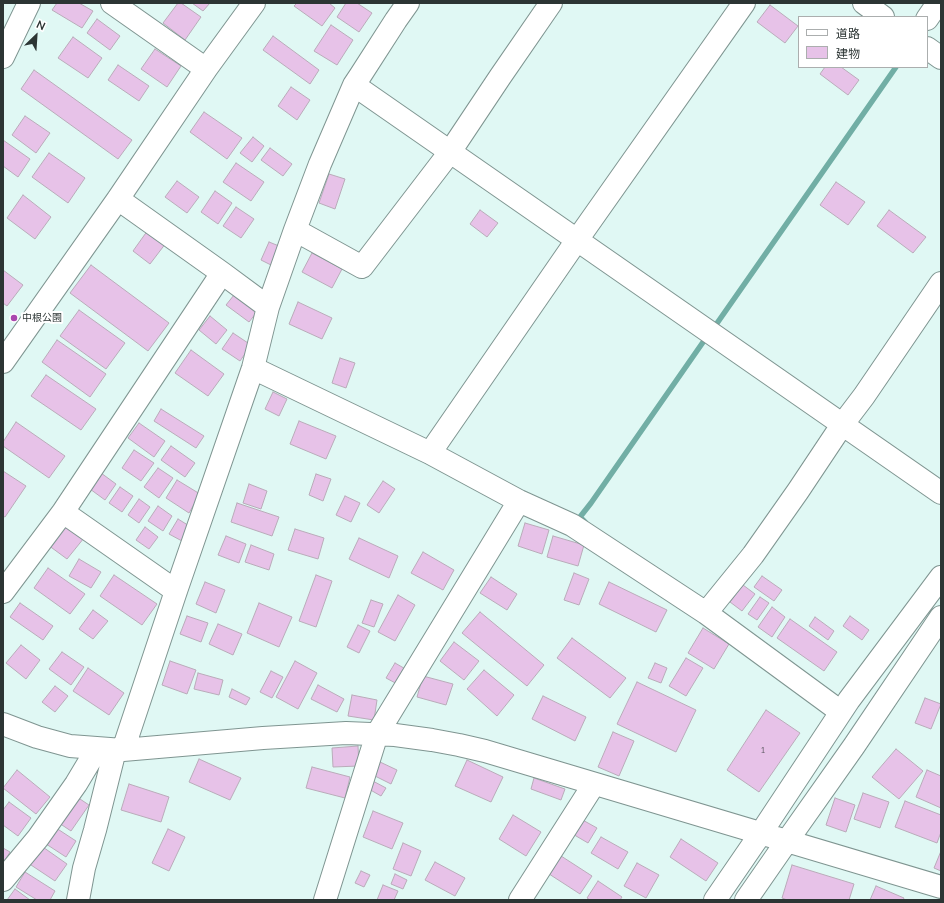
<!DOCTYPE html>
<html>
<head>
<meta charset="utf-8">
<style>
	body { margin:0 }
	#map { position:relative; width:944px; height:903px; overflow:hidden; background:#e0f8f4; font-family:Mulish,"Noto Sans JP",sans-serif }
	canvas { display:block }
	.frame { position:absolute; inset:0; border:4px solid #2c3534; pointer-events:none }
	.legend { position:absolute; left:798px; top:16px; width:130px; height:52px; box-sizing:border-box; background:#fff; border:1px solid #abaeae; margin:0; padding:5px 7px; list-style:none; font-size:12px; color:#2c3534 }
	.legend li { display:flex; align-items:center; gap:8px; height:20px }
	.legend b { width:20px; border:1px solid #abaeae }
	.north { position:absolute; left:16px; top:16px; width:40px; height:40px; -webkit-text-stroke:3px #fff; paint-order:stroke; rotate:25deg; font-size:11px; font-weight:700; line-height:16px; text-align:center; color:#2c3534 }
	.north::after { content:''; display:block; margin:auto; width:14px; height:18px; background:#2c3534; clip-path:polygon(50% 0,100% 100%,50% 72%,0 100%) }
</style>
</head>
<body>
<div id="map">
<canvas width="944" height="903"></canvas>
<div class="frame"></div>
<ul class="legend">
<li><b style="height:5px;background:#fff"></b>道路</li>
<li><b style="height:11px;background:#e7c2e8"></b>建物</li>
</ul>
<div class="north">N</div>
</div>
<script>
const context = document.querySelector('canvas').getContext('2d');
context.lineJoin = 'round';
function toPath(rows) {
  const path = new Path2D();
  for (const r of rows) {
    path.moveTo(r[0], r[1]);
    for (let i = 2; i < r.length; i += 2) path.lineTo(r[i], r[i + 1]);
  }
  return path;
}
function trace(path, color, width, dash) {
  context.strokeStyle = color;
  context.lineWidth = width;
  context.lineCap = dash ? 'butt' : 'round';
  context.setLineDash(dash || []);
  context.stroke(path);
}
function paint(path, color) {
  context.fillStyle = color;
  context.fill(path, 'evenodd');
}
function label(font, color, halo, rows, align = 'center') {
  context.font = font + ' Mulish,"Noto Sans JP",sans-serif';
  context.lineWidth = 4;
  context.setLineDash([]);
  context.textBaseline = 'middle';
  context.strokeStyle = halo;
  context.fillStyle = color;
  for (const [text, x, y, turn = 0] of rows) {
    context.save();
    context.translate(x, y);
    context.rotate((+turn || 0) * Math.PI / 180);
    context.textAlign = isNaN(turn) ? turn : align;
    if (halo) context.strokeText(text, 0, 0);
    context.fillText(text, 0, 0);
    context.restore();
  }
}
trace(toPath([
	[713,329,896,67],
	[585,522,580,517,591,503,708,335]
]), '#71aea5', 5.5);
const building = toPath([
	[57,3,79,3,93,11,82,28,52,10,57,3],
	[178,3,181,3,201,17,185,40,163,23,178,3],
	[192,3,210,3,203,11,192,3],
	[297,3,329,3,335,8,322,26,294,6,297,3],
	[346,3,357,3,372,13,359,32,337,17,346,3],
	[770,5,798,26,785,43,757,22,770,5],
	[97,19,120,36,110,50,87,33,97,19],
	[331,25,353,40,337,65,314,51,331,25],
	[273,36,319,70,310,84,263,50,273,36],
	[73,37,102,58,88,78,58,58,73,37],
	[155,49,181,66,167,87,141,69,155,49],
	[118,65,149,86,139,101,108,80,118,65],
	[825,67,841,67,859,80,848,95,820,74,825,67],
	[34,70,132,140,118,159,21,89,34,70],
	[291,87,310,100,297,120,278,106,291,87],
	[204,112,242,138,227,159,190,132,204,112],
	[25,116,50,133,36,153,12,135,25,116],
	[253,137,264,146,252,162,240,153,253,137],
	[3,140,30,159,18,177,3,166,3,140],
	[270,148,292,164,283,176,261,160,270,148],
	[49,153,85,178,68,203,32,177,49,153],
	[236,163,264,182,251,201,223,182,236,163],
	[329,174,345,179,335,209,319,203,329,174],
	[177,181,199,197,187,213,165,197,177,181],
	[836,182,865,202,848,225,820,205,836,182],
	[215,191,232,203,218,224,201,212,215,191],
	[23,195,51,217,35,239,7,218,23,195],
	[236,207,254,219,241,238,223,226,236,207],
	[480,210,498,223,487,237,470,224,480,210],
	[889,210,926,237,913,253,877,226,889,210],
	[148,230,166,243,150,264,133,251,148,230],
	[269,242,279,246,271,265,261,260,269,242],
	[312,253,342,269,332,288,302,272,312,253],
	[91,265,169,323,148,351,70,293,91,265],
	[3,270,23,285,7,306,3,303,3,270],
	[234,295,257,312,249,322,226,305,234,295],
	[298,302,332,318,322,339,289,324,298,302],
	[79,310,125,343,106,369,60,336,79,310],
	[210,316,227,330,216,344,199,330,210,316],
	[233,333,251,345,240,361,222,349,233,333],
	[57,340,106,374,90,397,42,362,57,340],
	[191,350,224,374,208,396,175,373,191,350],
	[340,358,355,363,346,388,332,383,340,358],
	[46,375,96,409,81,430,31,396,46,375],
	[273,392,287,399,279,416,265,409,273,392],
	[161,409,204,436,196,448,154,421,161,409],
	[299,421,336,436,326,459,290,444,299,421],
	[16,422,65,456,49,478,3,446,3,442,16,422],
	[139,423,165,441,154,457,128,438,139,423],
	[171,446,195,463,185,477,161,460,171,446],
	[134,450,154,463,141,481,122,468,134,450],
	[158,468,173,478,159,498,144,487,158,468],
	[3,471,26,486,5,517,3,516,3,471],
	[101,473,116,484,105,500,90,489,101,473],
	[316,474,331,479,323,501,309,495,316,474],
	[177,480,200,494,189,513,166,498,177,480],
	[383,481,395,489,379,513,367,505,383,481],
	[249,484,267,491,261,509,243,503,249,484],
	[120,487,133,496,122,512,109,503,120,487],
	[345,496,360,503,351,522,336,515,345,496],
	[139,499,150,507,139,523,128,515,139,499],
	[237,503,279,517,272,536,231,522,237,503],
	[158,506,172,516,163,531,148,521,158,506],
	[178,519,191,527,182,541,169,534,178,519],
	[65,523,84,538,67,559,48,545,65,523],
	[525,523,549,530,542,554,518,546,525,523],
	[145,527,158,537,149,549,136,540,145,527],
	[295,529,324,538,318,559,288,550,295,529],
	[226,536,246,544,239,563,218,555,226,536],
	[553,536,584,545,578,566,547,557,553,536],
	[359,538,398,556,389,578,349,559,359,538],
	[251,545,274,554,269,570,245,562,251,545],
	[423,552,454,570,443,590,411,573,423,552],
	[79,559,101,572,91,588,69,576,79,559],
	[48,568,85,594,70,614,34,588,48,568],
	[574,573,589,579,579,605,564,600,574,573],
	[114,575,157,604,142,625,100,596,114,575],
	[316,575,332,581,316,627,299,621,316,575],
	[762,576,782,590,774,601,754,587,762,576],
	[491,577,517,594,507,610,480,593,491,577],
	[205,582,225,590,216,613,196,604,205,582],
	[609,582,667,610,656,632,599,604,609,582],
	[743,585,755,594,742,611,730,602,743,585],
	[398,595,415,605,395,641,378,632,398,595],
	[760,597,769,603,757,620,748,614,760,597],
	[371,600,383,604,374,627,362,623,371,600],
	[20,603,53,626,43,640,10,617,20,603],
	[259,603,292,617,279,647,247,633,259,603],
	[772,607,785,617,772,637,758,627,772,607],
	[93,610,108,621,93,639,79,629,93,610],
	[480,612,544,665,527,686,462,633,480,612],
	[187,616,208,623,201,642,180,634,187,616],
	[850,616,869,630,862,640,843,626,850,616],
	[815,617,834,631,828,640,809,626,815,617],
	[790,619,837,652,824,671,777,638,790,619],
	[218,624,242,634,233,655,209,644,218,624],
	[358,625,370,631,359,653,347,647,358,625],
	[703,628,729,644,714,669,688,653,703,628],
	[572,638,626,678,610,698,557,658,572,638],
	[454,642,479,661,464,680,440,661,454,642],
	[21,645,40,660,26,679,6,663,21,645],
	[62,652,84,667,71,685,49,669,62,652],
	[686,658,703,668,686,696,669,686,686,658],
	[170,661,196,670,187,694,162,685,170,661],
	[295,661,317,673,298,709,276,697,295,661],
	[395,663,409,671,401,686,386,678,395,663],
	[655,663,667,668,661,683,648,678,655,663],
	[88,668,124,693,109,715,73,691,88,668],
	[484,670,514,695,497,716,467,689,484,670],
	[271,671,283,677,272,698,260,692,271,671],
	[198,673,223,680,219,695,194,689,198,673],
	[423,676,453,684,446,705,417,697,423,676],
	[637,682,696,710,676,752,617,724,637,682],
	[318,685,344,699,337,712,311,699,318,685],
	[55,686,68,696,55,712,42,702,55,686],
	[232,689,250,698,246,705,229,697,232,689],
	[352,695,377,700,374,720,348,716,352,695],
	[543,696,586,717,575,741,532,719,543,696],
	[925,698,941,704,931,729,915,723,925,698],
	[766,710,800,733,759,792,727,770,766,710],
	[613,732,634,741,619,776,598,767,613,732],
	[358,746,359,766,333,767,332,748,358,746],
	[896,749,923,771,899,799,872,777,896,749],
	[199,759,241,778,230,800,189,782,199,759],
	[467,760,503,777,491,802,455,786,467,760],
	[380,762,397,770,391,784,373,775,380,762],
	[312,767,350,777,345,798,306,788,312,767],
	[17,770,50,797,36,814,3,788,17,770],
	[927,770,941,776,941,808,916,797,927,770],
	[534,778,565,789,561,800,531,789,534,778],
	[371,780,386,788,381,796,367,788,371,780],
	[129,784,169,797,161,822,121,810,129,784],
	[863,793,889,802,880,828,854,819,863,793],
	[74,795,89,805,71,831,56,821,74,795],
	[835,798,855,805,846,832,826,825,835,798],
	[905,801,941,815,941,832,937,843,895,827,905,801],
	[9,802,31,818,18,836,3,825,3,810,9,802],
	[373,811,403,823,392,849,363,837,373,811],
	[513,815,541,832,526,856,499,839,513,815],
	[579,818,597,828,588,843,571,833,579,818],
	[53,826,76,841,66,857,43,842,53,826],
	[168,829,185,837,169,871,152,863,168,829],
	[601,837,628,852,618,869,591,853,601,837],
	[681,839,718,863,706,881,670,857,681,839],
	[403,843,421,851,411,876,393,869,403,843],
	[40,845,67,864,55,881,28,863,40,845],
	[3,848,10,852,3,864,3,848],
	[941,851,941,871,934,868,941,851],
	[558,854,592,876,580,894,546,872,558,854],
	[435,862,465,878,455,896,425,880,435,862],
	[637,863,659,875,646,898,624,886,637,863],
	[792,865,854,884,849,900,787,900,782,898,792,865],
	[361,871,370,875,364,887,355,883,361,871],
	[25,872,55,891,50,900,37,900,16,887,25,872],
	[395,874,407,880,403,889,391,884,395,874],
	[598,881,622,897,620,900,590,900,587,898,598,881],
	[383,885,398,891,394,900,377,900,383,885],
	[876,886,904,898,903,900,870,900,876,886],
	[15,889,30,900,7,900,15,889]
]);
paint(building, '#e7c2e8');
trace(building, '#b9abb9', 1);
const minor = toPath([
	[112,3,206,69],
	[864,3,883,17],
	[927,19,938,3],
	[927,48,941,58],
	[3,57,29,3],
	[354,85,941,493],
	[118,199,222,273,268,307],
	[295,230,362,267,450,152,500,77,551,3],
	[3,362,118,199,206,69,254,3],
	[253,368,430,453,577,240,744,3],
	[430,453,519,501,572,525,706,613,841,712],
	[63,512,176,591],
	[3,592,63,512,222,273],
	[706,613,753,555,798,491,842,425,864,396,941,283],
	[3,724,37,737,70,746,123,750,263,738,346,733,395,735,432,740,459,745,485,751,941,887],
	[123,750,176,591,253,368,268,307,295,230,320,164,354,85,360,76,396,20,408,3],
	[3,880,38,838,76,784,97,749],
	[78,900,84,868,95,830,115,750],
	[325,900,377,734,519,501],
	[520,900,594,784],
	[715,900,761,833,849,700,941,577],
	[746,900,787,841,854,746,941,617]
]);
trace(minor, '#7f9591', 24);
trace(minor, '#fff', 22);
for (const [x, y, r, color] of [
	[14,318,4,"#a947ae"]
]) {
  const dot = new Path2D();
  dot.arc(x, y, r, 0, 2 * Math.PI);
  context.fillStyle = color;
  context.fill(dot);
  trace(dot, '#fff', 1.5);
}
label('8px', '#5b5861', null, [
	["1",763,751]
]);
label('10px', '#2c3534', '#fff', [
	["中根公園",22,318]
], 'left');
</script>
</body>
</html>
